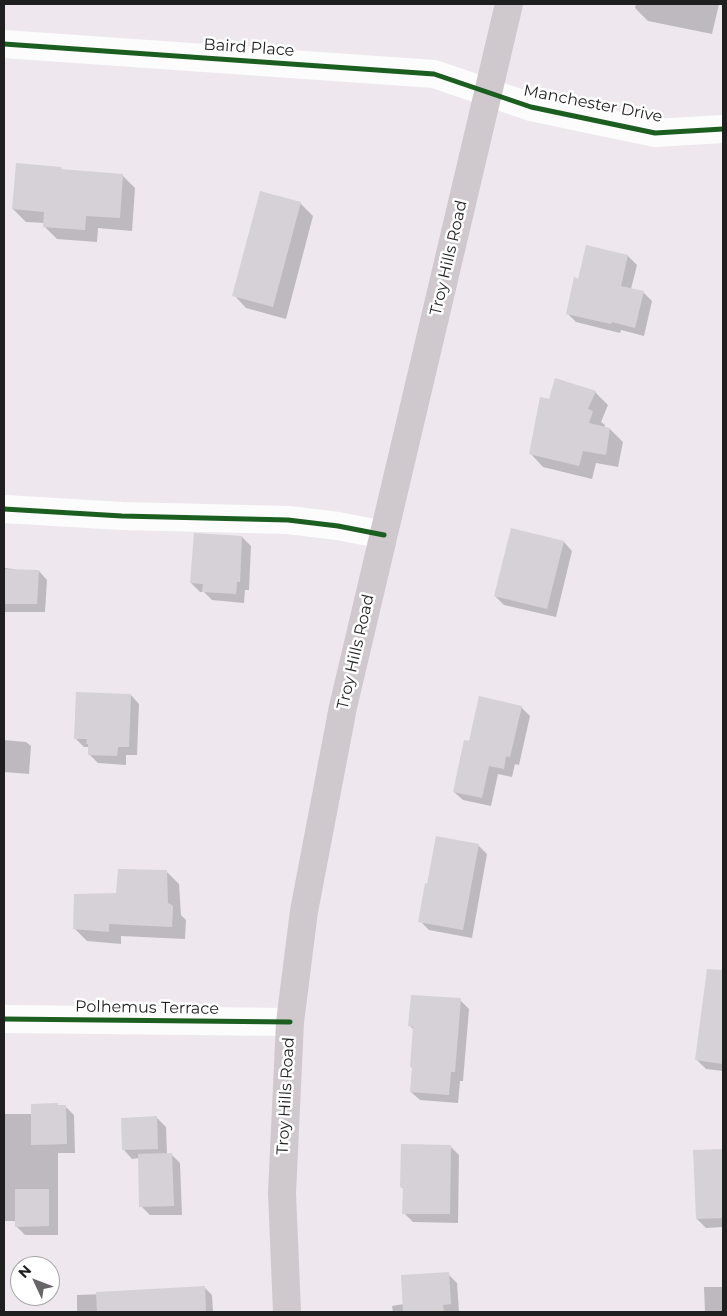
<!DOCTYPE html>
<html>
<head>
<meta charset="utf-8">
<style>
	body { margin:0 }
	#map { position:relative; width:727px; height:1316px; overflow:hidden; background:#eee8ee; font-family:Montserrat,sans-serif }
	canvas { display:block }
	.frame { position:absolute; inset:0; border:5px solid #1f1f1f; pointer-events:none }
	.north { position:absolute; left:10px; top:1256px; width:50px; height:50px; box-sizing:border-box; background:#fff; border:1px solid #a5a5a5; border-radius:50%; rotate:313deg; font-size:14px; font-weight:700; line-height:20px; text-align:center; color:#1f1f1f }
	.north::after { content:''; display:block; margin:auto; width:18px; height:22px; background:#676567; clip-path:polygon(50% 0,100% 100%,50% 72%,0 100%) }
</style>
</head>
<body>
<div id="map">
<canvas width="727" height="1316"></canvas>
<div class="frame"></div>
<div class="north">N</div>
</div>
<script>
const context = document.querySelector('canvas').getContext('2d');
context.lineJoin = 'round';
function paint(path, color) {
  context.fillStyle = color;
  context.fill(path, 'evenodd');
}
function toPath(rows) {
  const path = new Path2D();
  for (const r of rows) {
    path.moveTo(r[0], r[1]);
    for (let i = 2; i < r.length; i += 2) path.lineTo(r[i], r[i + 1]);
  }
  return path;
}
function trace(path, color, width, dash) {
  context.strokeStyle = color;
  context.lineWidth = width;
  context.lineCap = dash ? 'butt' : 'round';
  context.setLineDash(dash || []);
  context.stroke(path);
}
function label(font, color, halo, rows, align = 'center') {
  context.font = font + ' Montserrat,sans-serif';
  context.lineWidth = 5;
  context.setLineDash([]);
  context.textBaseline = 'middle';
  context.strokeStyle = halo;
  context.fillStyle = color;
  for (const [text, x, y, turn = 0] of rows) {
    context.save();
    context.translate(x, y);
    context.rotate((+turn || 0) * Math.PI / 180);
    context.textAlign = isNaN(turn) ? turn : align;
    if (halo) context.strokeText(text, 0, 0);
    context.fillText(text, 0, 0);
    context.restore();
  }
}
paint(toPath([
	[636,4,719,4,712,34,648,21,635,8],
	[60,168,62,170,122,175,135,188,132,231,98,228,97,242,57,239,44,226,44,223,26,222,13,209],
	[300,203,313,216,286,319,246,308,234,295],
	[628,256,637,265,631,289,643,292,652,301,644,336,621,330,620,333,576,322,567,313,579,280],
	[595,392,608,405,601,422,605,425,604,428,610,429,623,442,618,467,596,463,592,479,543,467,531,454,550,400],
	[242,537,251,546,249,590,245,590,244,603,212,600,204,592,200,592,191,583],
	[564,542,572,551,556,617,504,605,495,596],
	[4,568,14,569,16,571,39,571,47,580,45,612,4,612],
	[131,695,139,704,137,755,126,755,126,765,98,763,89,754,89,747,84,747,75,738],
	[521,707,530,716,519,765,515,764,512,777,498,774,491,806,463,800,454,792,470,742],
	[4,740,26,742,31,746,29,774,4,772],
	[478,845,487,854,472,938,429,930,420,921,428,885],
	[166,871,179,884,181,915,186,920,185,939,121,936,121,944,87,941,74,928,117,894],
	[706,993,723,995,723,1071,706,1069,697,1060],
	[460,1000,469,1009,463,1081,460,1081,458,1103,420,1100,411,1092,414,1030,410,1026],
	[65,1106,74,1115,75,1153,58,1153,58,1235,25,1235,16,1226,16,1221,4,1221,4,1114,32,1114,59,1107],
	[157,1118,166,1127,167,1154,171,1154,180,1163,182,1215,150,1215,141,1206,139,1158,132,1159,124,1150],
	[450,1146,459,1155,458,1223,413,1222,404,1213,404,1189,401,1187],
	[723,1150,723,1227,706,1228,697,1219,695,1151],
	[448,1274,457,1283,459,1312,393,1312,392,1306,404,1304],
	[204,1287,212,1295,213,1312,77,1312,77,1295,135,1293],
	[704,1287,723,1287,723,1312,705,1312]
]), '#0003');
paint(toPath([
	[16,163,61,167,60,169,123,174,120,218,86,216,85,230,43,227,44,212,12,209],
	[260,191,301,202,273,307,232,296],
	[586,245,628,255,621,286,644,291,635,328,612,322,611,324,566,314,574,277,578,279],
	[555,378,596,391,588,409,593,411,589,423,610,428,606,455,583,451,579,466,529,454,540,397,549,399],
	[511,528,564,541,547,609,494,596],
	[194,533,242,536,240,582,237,582,236,594,202,592,203,584,190,583],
	[4,569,39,570,37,604,4,604],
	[76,692,131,694,129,747,118,747,117,756,88,755,88,744,86,744,87,739,74,739],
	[479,696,522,706,510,757,506,756,504,769,489,766,482,798,453,792,464,740,469,741],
	[436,836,479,844,463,930,418,922,425,883,427,884],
	[118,869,167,870,168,903,173,906,172,927,109,924,109,932,73,929,74,894,116,893],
	[707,969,723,970,723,1064,695,1060],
	[411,995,461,998,455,1072,451,1072,449,1095,410,1092,412,1068,410,1067,413,1027,408,1026],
	[58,1103,58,1105,66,1105,67,1144,31,1145,31,1104],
	[157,1116,158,1149,122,1150,121,1118],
	[401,1144,451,1145,450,1214,402,1214,403,1187,400,1187],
	[723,1149,723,1218,696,1219,693,1150],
	[172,1153,174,1206,139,1207,138,1154],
	[15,1189,49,1189,49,1226,15,1227],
	[449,1272,451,1304,443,1305,444,1312,403,1312,401,1275],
	[205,1286,206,1312,97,1312,96,1292]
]), '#d5d1d7');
trace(toPath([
	[4,44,434,74,531,107,655,133,723,129],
	[4,509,122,516,288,520,338,526,384,535],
	[4,1019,290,1022]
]), '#fcfcfc', 28);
trace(toPath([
	[287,1312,282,1193,290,1022,304,911,343,707,509,4]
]), '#cfc8cd', 28);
trace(toPath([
	[4,44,434,74,531,107,655,133,723,129],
	[4,509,122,516,288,520,338,526,384,535],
	[4,1019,290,1022]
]), '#1b5e20', 5);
label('16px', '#1f1f1f', '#fff', [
	["Baird Place",249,48,4],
	["Manchester Drive",593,104,11],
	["Troy Hills Road",449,258,-77],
	["Troy Hills Road",356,652,-77],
	["Polhemus Terrace",147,1008,1],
	["Troy Hills Road",286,1096,-87]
]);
</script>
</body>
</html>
